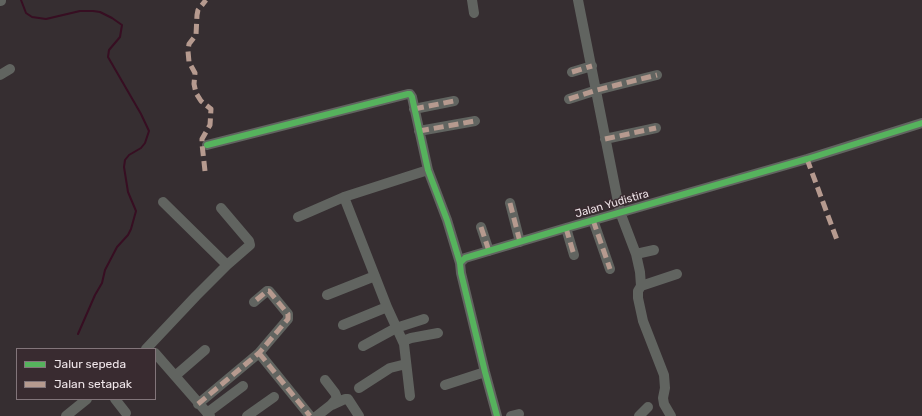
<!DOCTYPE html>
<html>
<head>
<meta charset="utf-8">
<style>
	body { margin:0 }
	#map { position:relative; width:922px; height:416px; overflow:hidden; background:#362e31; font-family:Rubik,sans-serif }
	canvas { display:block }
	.legend { position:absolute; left:16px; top:348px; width:140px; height:52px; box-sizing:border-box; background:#392b30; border:1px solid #82757a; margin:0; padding:5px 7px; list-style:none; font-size:12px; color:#efe5e9 }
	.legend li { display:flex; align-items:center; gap:8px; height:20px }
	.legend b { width:20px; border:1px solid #82757a }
</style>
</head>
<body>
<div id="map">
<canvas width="922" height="416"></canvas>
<ul class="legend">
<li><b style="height:5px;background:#56b35d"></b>Jalur sepeda</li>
<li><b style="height:5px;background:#b69a8f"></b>Jalan setapak</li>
</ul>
</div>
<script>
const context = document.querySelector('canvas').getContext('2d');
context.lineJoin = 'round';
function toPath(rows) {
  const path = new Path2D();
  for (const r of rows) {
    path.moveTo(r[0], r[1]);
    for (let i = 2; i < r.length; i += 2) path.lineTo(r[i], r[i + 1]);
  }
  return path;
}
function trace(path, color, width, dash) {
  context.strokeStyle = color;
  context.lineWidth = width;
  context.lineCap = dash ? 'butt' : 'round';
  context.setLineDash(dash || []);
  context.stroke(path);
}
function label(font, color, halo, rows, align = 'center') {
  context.font = font + ' Rubik,sans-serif';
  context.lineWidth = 3;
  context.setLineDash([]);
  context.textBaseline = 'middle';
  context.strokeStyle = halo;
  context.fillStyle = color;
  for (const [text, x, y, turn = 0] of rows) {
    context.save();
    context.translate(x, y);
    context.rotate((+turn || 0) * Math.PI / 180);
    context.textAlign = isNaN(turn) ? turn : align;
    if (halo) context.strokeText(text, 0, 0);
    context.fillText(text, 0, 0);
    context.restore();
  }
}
trace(toPath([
	[21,0,26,13,32,17,46,19,80,11,93,11,100,12,112,18,122,25,120,37,109,50,108,57,141,114,149,131,145,143,141,148,129,155,125,160,124,167,128,192,136,211,131,229,128,235,117,247,105,270,102,283,95,295,78,334]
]), '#370e22', 2);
trace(toPath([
	[1,0,1,1],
	[472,0,474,13],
	[578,0,620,212,636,254,640,272,641,286,638,291,638,298,643,321,664,375,665,388,663,398,664,404,671,416],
	[572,72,592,66],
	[0,75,10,69],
	[569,99,597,90,657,75],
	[414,109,454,101],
	[419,131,475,121],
	[605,139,656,128],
	[207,145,408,94,410,94,412,97,428,170,447,220,460,263,461,273,485,372,497,416],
	[163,202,227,265],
	[510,203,520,242],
	[298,217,344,197],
	[593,220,610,269],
	[481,227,489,251],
	[566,228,574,255],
	[636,254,654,250],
	[460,263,465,258,566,228,807,159,922,123],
	[641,286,677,274],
	[327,295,375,276],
	[343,325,387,307],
	[403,341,411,338,438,333],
	[363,346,396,328,424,319],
	[146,349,196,296,227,265,250,245,249,241,221,208],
	[155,353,210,416],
	[259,353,310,416],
	[175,376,205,350],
	[445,385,485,372],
	[359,388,390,368,406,364],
	[410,396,404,344,387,307,344,197,428,170],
	[115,399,126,413],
	[198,404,259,353,288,319,288,314,269,291,267,291,254,302],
	[332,405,345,399,348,399,359,416],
	[207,413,243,386],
	[66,416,87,399],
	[247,416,274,397],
	[317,416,331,405,337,398,335,393,325,380],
	[511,416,519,414],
	[639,416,648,407]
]), '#616460', 10);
trace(toPath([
	[572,72,592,66],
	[569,99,597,90,657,75],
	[414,109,454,101],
	[419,131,475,121],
	[605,139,656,128],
	[807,159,837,240],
	[205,171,202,144,202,139,210,125,211,109,201,101,196,93,194,84,195,73,189,62,188,51,189,44,196,35,197,15,198,10,206,0],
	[510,203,520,242],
	[593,220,610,269],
	[481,227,489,251],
	[566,228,574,255],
	[259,353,310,416],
	[198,404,259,353,288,319,288,314,269,291,267,291,254,302]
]), '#b69a8f', 5, [10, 5]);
trace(toPath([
	[207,145,408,94,410,94,412,97,428,170,447,220,460,263,461,273,485,372,497,416],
	[460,263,465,258,566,228,807,159,922,123]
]), '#56b35d', 6);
label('11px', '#efe5e9', '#392b30', [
	["Jalan Yudistira",612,204,-16]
]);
</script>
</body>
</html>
